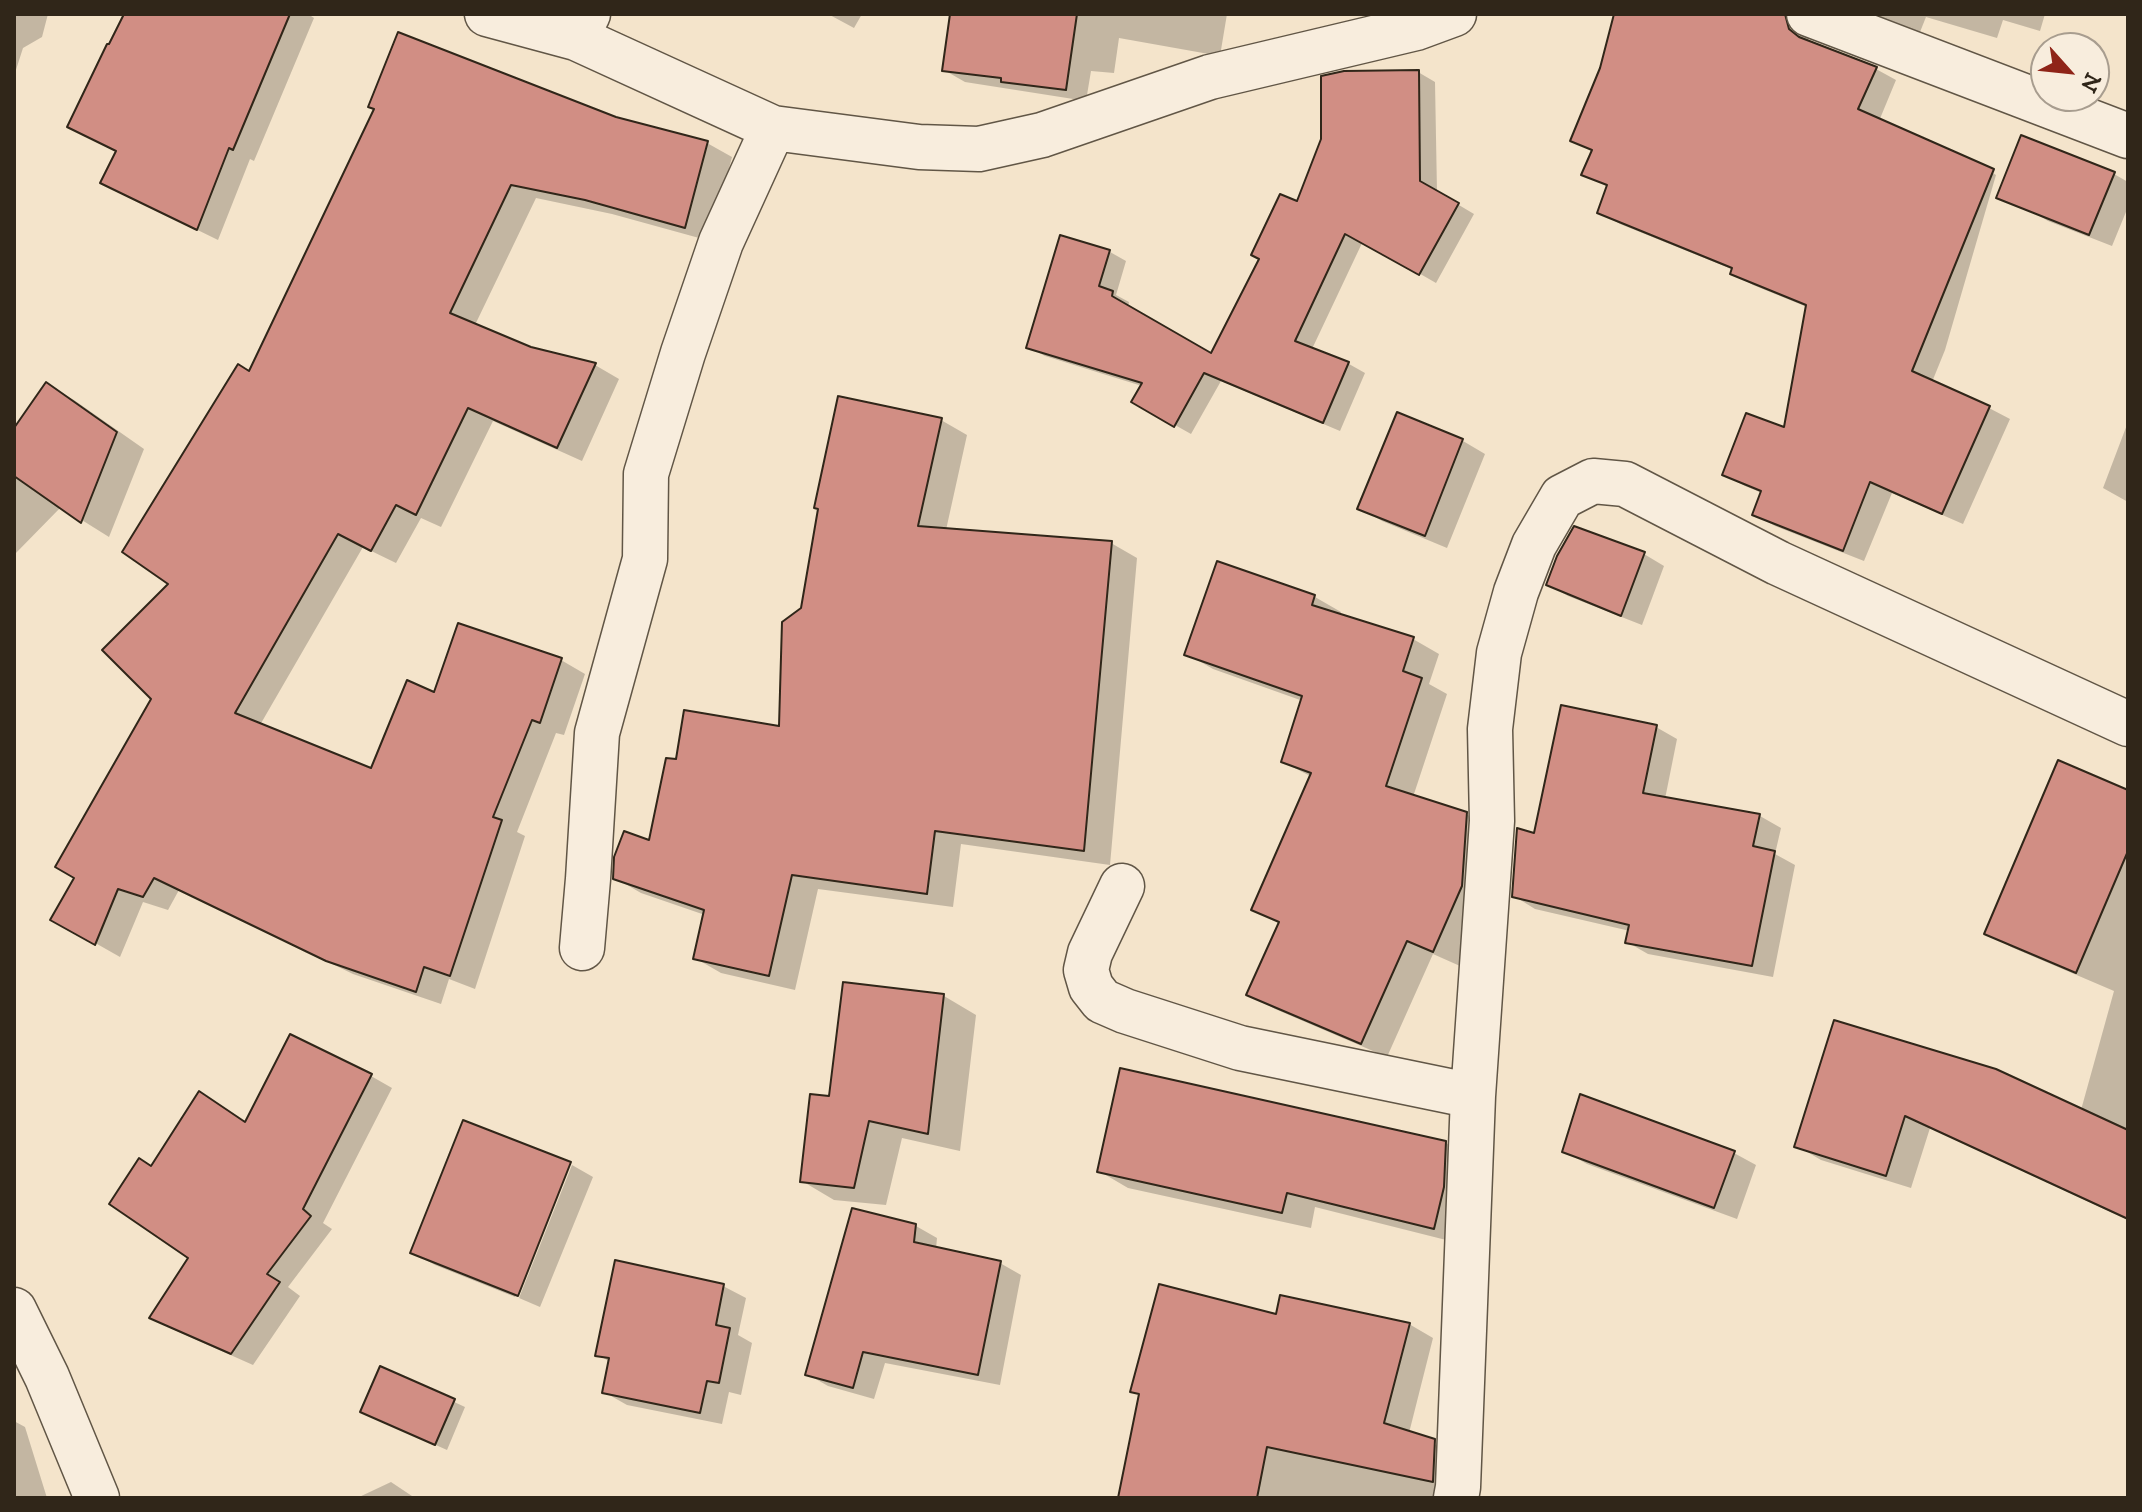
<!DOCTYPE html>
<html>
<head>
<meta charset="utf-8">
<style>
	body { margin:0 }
	#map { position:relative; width:2142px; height:1512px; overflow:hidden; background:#f4e4cb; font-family:"IM FELL DW Pica",serif }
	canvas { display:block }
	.frame { position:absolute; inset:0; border:16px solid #302619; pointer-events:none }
	.north { position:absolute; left:2030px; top:32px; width:80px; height:80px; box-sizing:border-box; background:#f8eddd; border:2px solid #a89d8f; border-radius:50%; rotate:117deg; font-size:22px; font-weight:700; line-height:32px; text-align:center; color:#302619 }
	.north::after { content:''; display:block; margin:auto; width:28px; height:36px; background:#8f2418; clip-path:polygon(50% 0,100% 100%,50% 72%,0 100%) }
</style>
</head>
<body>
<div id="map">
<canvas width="2142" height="1512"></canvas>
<div class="frame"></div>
<div class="north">N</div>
</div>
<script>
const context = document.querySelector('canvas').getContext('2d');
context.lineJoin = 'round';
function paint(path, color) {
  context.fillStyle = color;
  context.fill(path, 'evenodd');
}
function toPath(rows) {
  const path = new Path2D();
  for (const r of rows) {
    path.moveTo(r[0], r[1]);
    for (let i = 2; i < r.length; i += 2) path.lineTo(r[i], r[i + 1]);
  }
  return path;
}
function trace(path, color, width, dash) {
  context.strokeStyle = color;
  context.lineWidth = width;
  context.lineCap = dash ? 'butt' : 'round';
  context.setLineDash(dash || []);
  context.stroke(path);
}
paint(toPath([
	[14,14,48,14,42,37,23,48,14,76],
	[126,14,308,14,314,18,254,161,250,159,218,240,124,194,117,151,69,126,111,39,113,39],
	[828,14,862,14,854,28],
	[952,14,1227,14,1220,56,1119,38,1114,73,1091,71,1086,101,965,82,944,70],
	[1616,14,1776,14,1784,17,1805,30,1810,43,1876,69,1896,80,1879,121,1976,163,1996,175,1945,350,1932,382,1989,408,2010,419,1963,524,1892,493,1864,561,1775,526,1754,514,1762,493,1745,486,1724,475,1785,430,1807,307,1753,285,1732,273,1734,270,1620,224,1599,212,1608,187,1584,174,1593,152,1572,140,1602,69],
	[1872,14,2045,14,2040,31,2003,20,1997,38,1926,17,1920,32],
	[1418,72,1435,82,1437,192,1474,214,1436,283,1363,241,1312,349,1349,364,1365,373,1340,431,1221,381,1191,434,1134,402,1142,386,1045,356,1028,347,1062,237,1110,252,1126,261,1116,295,1129,302,1128,308,1212,356,1298,204],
	[376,109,616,119,707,143,732,157,710,241,612,214,536,198,475,325,530,349,595,365,619,379,582,461,493,421,441,527,421,518,396,563,363,547,260,725,372,770,435,694,561,660,585,674,564,735,556,733,517,832,525,836,475,989,449,979,441,1004,353,974,179,890,168,910,143,902,120,957,53,919,76,877,153,699,171,584,250,373],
	[2114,174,2128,182,2128,207,2112,246,2048,221,2026,208],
	[46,384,74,400,144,449,109,537,61,507,14,555,14,431],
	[1398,415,1463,441,1485,454,1447,548,1382,521,1360,508],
	[941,420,967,435,946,530,1111,543,1137,558,1110,865,961,844,953,907,818,889,795,990,721,973,695,958,705,915,641,893,615,878,651,843,677,762,781,728,802,609],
	[2128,422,2128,502,2103,488],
	[1575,529,1644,554,1664,566,1642,625,1568,596,1548,584],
	[1218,563,1315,597,1341,612,1340,615,1413,639,1439,654,1429,684,1447,694,1413,797,1466,814,1492,829,1488,902,1460,966,1433,954,1387,1057,1275,1009,1249,994,1280,924,1254,909,1312,777,1283,762,1303,701,1213,669,1187,654],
	[1656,727,1677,739,1665,799,1760,816,1781,828,1775,854,1795,865,1773,977,1648,954,1627,942,1630,931,1535,909,1514,896,1536,836],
	[2128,793,2128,1220,1930,1128,1911,1188,1821,1160,1797,1146,1835,1023,2081,1110,2114,991,2011,947,1987,933],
	[944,996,976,1015,960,1151,902,1138,886,1205,834,1200,802,1181,831,1098],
	[371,1076,392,1088,323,1223,332,1229,288,1287,300,1296,253,1365,172,1329,151,1317,191,1257,152,1168,247,1123],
	[1446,1143,1474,1160,1462,1244,1315,1207,1311,1228,1128,1188,1099,1171],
	[1564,1151,1734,1153,1756,1165,1737,1219,1587,1164],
	[568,1164,515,1297,435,1265,412,1252],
	[572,1165,593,1177,540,1307,519,1298],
	[916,1226,937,1238,936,1249,1000,1263,1021,1275,1000,1385,885,1363,874,1399,828,1386,807,1374],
	[723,1286,746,1298,738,1335,752,1343,741,1395,729,1392,722,1424,627,1405,604,1392,610,1362,597,1354],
	[1278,1316,1409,1324,1433,1338,1409,1433,1424,1438,1448,1452,1439,1498,1120,1498,1141,1396,1133,1391],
	[381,1368,465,1407,447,1450,373,1417],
	[14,1421,25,1427,47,1498,52,1496,55,1498,14,1498],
	[391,1482,412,1496,410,1498,357,1498]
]), '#0003');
const building = toPath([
	[124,14,290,14,233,150,229,148,197,230,100,183,116,151,67,127,107,44,109,44,124,14],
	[950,14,1077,14,1066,90,1001,82,1001,78,942,71,950,14],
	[1614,14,1785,14,1789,29,1799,37,1877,67,1858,109,1994,169,1912,371,1990,406,1942,514,1870,482,1843,551,1752,515,1761,491,1722,475,1746,413,1784,427,1806,305,1730,274,1732,268,1597,213,1607,185,1581,175,1592,150,1570,141,1600,68,1614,14],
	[398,32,616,117,708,141,685,228,585,200,511,185,450,313,531,347,596,363,557,448,468,408,416,515,396,505,371,551,338,534,235,713,371,768,407,680,434,692,458,623,562,658,540,723,532,720,493,817,502,820,450,976,424,967,416,992,326,961,154,878,143,897,118,889,95,945,50,920,74,878,55,867,151,699,102,650,168,584,122,552,238,364,249,371,374,109,368,107,398,32],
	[1419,70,1420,181,1459,203,1419,275,1345,234,1295,341,1349,362,1323,423,1204,373,1174,427,1131,402,1142,383,1026,348,1060,235,1110,250,1099,286,1113,291,1112,296,1211,353,1259,259,1251,255,1280,194,1297,201,1321,139,1321,76,1344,71,1419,70],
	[2021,135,2115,172,2089,235,1996,198,2021,135],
	[46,382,117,432,81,523,14,476,14,428,46,382],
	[838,396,942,418,918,526,1112,541,1084,851,935,831,927,894,792,875,769,976,693,959,704,910,613,879,614,857,624,831,649,840,666,758,676,759,684,710,779,726,782,622,801,608,818,509,814,508,838,396],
	[1397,412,1463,439,1425,536,1357,509,1397,412],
	[1574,526,1645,552,1621,616,1546,585,1557,556,1574,526],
	[1217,561,1315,595,1312,605,1414,637,1403,671,1422,678,1386,786,1467,812,1462,886,1433,952,1407,941,1361,1044,1246,995,1279,922,1251,910,1311,773,1281,762,1302,696,1184,655,1217,561],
	[1561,705,1657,725,1643,793,1760,814,1753,846,1775,851,1752,966,1625,943,1629,925,1512,897,1517,828,1534,833,1561,705],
	[2058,760,2128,790,2128,851,2076,973,1984,934,2058,760],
	[843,982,944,994,928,1134,869,1121,854,1188,800,1182,810,1094,829,1096,843,982],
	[1834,1020,1996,1069,2128,1130,2128,1219,1905,1116,1886,1176,1794,1147,1834,1020],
	[290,1034,372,1074,303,1209,311,1216,267,1274,280,1282,231,1354,149,1318,188,1258,109,1204,139,1158,151,1166,199,1091,245,1122,290,1034],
	[1120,1068,1446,1141,1444,1187,1434,1229,1287,1193,1282,1213,1097,1172,1120,1068],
	[1580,1094,1735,1151,1714,1208,1562,1152,1580,1094],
	[463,1120,571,1162,518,1296,410,1253,463,1120],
	[852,1208,916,1224,914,1242,1001,1261,978,1375,863,1352,853,1388,805,1375,852,1208],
	[615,1260,724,1284,716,1325,730,1328,719,1383,707,1381,700,1413,602,1393,609,1358,595,1356,615,1260],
	[1159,1284,1276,1314,1280,1295,1410,1323,1384,1423,1435,1439,1433,1482,1267,1447,1257,1498,1118,1498,1139,1394,1130,1392,1159,1284],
	[380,1366,455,1399,435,1445,360,1412,380,1366]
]);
paint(building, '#d18e84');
trace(building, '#302619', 2);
const street = toPath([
	[487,14,576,38,588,14],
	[1809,14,2128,136],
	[576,38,773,128,721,242,683,353,646,474,645,559,597,733,588,879,582,948],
	[773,128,919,147,979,149,1042,135,1210,77,1416,28,1454,14],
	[1122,886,1090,953,1086,970,1091,987,1102,1001,1125,1011,1240,1048,1473,1096],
	[14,1310,47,1377,97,1498],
	[1456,1498,1458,1487,1473,1096,1492,821,1490,729,1499,653,1516,592,1534,545,1562,497,1593,481,1625,484,1778,563,2128,724]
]);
trace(street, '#615646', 47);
trace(street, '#f8eddd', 44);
</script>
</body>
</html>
